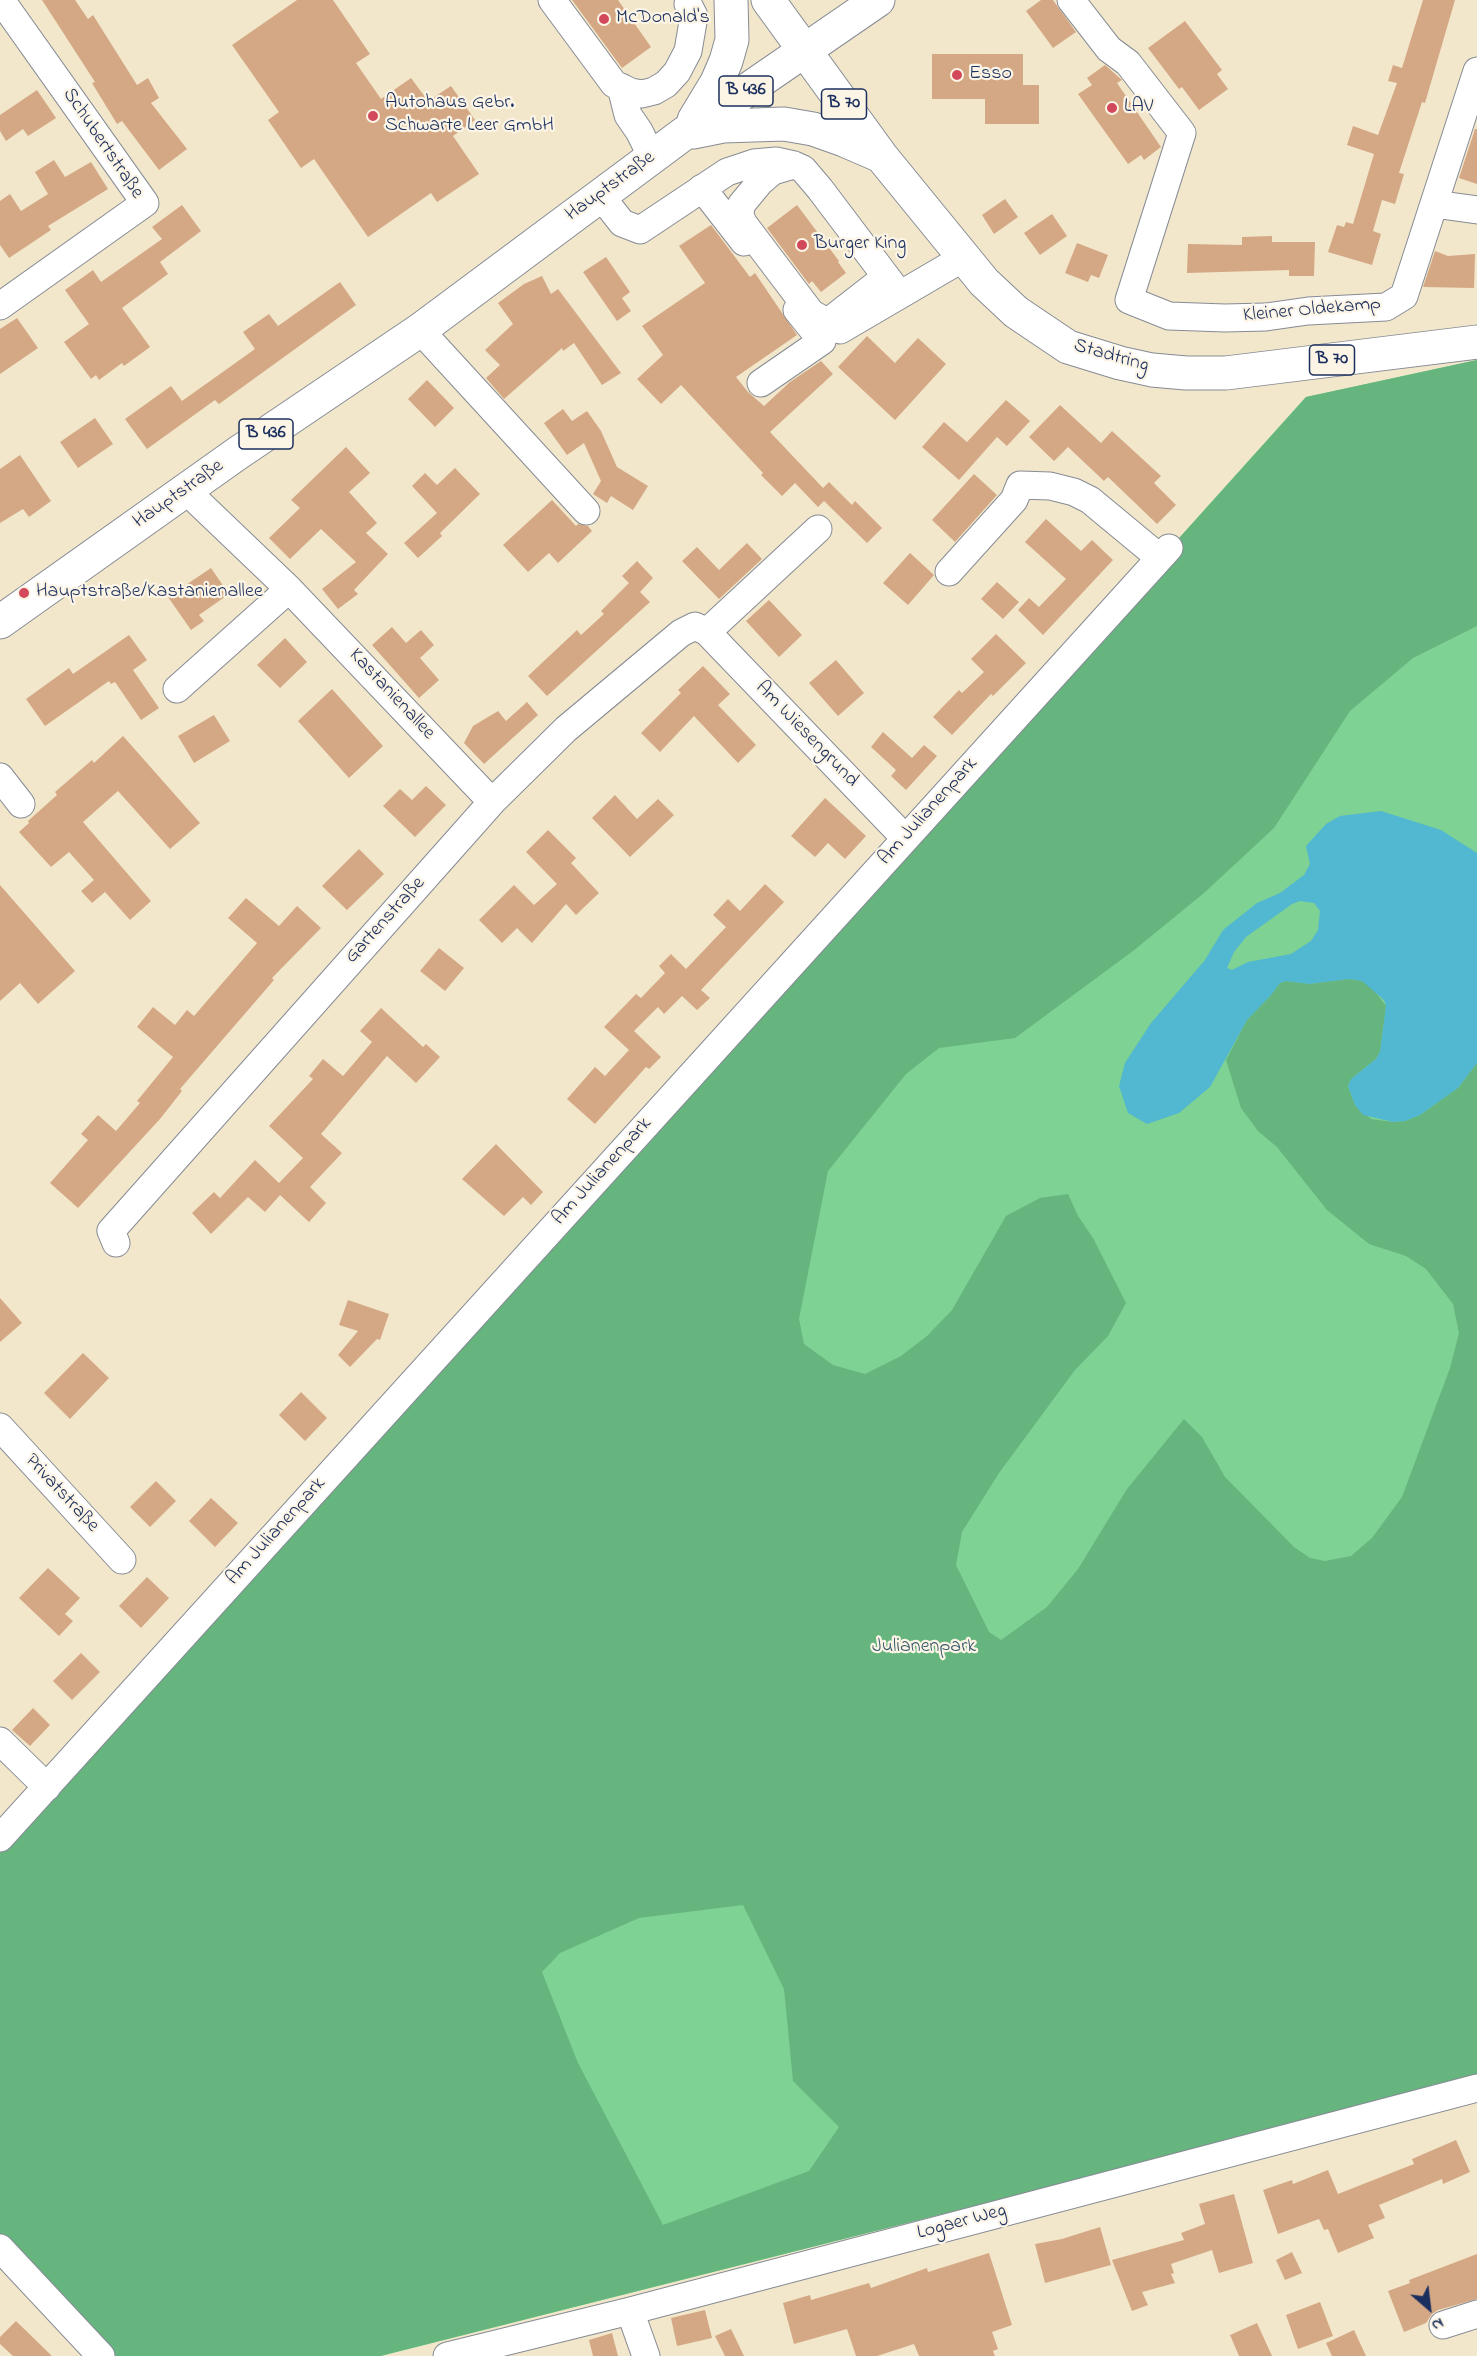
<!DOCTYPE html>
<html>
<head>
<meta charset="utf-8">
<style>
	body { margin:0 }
	#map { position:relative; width:1477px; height:2356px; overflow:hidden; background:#f2e7cb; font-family:"Indie Flower",sans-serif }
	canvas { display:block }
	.north { position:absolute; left:1399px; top:2278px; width:60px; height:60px; -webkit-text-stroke:4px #fcf5e5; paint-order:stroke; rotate:152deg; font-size:16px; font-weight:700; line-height:24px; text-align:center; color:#1b2f5e }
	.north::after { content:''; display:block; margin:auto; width:21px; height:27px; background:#1b2f5e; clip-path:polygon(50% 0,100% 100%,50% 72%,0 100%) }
</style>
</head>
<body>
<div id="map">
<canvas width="1477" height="2356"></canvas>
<div class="north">N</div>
</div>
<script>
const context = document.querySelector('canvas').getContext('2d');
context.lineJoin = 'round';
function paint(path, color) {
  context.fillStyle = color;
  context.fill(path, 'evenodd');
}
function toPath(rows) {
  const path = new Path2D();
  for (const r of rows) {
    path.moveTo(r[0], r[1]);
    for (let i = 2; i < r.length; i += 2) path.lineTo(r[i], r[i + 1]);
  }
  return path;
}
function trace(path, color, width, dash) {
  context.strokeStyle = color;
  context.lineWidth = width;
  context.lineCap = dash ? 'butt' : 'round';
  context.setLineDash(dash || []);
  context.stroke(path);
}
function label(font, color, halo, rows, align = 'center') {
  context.font = font + ' "Indie Flower",sans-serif';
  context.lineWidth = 4.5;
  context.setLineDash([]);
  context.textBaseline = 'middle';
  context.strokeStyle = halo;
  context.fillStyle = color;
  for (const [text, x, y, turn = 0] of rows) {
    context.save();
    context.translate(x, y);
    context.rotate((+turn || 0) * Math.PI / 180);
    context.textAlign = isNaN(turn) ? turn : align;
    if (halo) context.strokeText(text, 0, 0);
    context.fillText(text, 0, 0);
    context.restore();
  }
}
paint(toPath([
	[1477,360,1477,2079,381,2356,112,2356,0,1849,1306,397]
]), '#7ed294');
paint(toPath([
	[1477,360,1477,626,1413,658,1350,711,1274,828,1204,893,1133,951,1015,1038,939,1048,906,1074,828,1171,799,1319,804,1344,833,1365,865,1374,901,1356,927,1336,952,1310,1006,1216,1040,1198,1068,1194,1078,1216,1093,1238,1126,1303,1108,1336,1075,1370,999,1473,962,1532,956,1565,989,1632,1001,1640,1047,1607,1078,1569,1127,1489,1184,1419,1202,1437,1225,1477,1294,1547,1310,1558,1325,1561,1351,1556,1372,1538,1402,1497,1450,1368,1459,1333,1453,1304,1426,1269,1406,1256,1369,1244,1327,1210,1277,1147,1258,1131,1241,1108,1226,1060,1247,1020,1271,995,1280,983,1286,981,1309,984,1349,979,1362,981,1374,990,1386,1006,1380,1052,1376,1059,1351,1079,1348,1086,1355,1105,1371,1119,1393,1122,1405,1121,1420,1115,1458,1088,1477,1063,1477,2079,380,2356,112,2356,0,2236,0,1849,1306,397],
	[743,1905,784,1989,793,2081,839,2127,809,2171,663,2225,578,2063,542,1972,560,1953,639,1918]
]), '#66b47e');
paint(toPath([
	[1381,811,1441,830,1477,853,1477,1063,1458,1088,1420,1115,1405,1121,1393,1122,1363,1115,1355,1105,1348,1086,1351,1079,1376,1059,1380,1052,1386,1006,1384,1000,1362,981,1349,979,1309,984,1286,981,1280,983,1271,995,1247,1020,1210,1087,1179,1113,1147,1124,1128,1113,1119,1086,1125,1063,1151,1023,1205,960,1223,930,1257,903,1280,893,1304,875,1310,864,1306,846,1326,824,1340,816],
	[1300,901,1314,903,1320,911,1318,930,1311,941,1291,954,1248,962,1232,970,1227,968,1234,952,1246,937,1292,904]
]), '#52b7d0');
paint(toPath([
	[42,0,75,0,88,19,93,15,137,85,148,78,159,98,151,103,187,149,159,170,122,121,117,124,92,83,95,82],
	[297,0,333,0,370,54,356,63,381,99,411,78,428,101,451,86,475,120,453,136,479,174,437,202,431,193,368,237,314,159,301,168,268,120,279,112,232,45],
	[572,0,618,0,651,47,622,68],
	[1041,0,1053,0,1076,32,1053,48,1026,11],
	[1423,0,1455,0,1425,103,1422,102,1399,173,1404,174,1395,204,1382,200,1373,231,1381,234,1372,265,1328,252,1337,225,1344,227,1346,222,1353,224,1374,154,1347,145,1353,126,1378,135,1397,83,1388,81,1393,65,1402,68],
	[1185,21,1222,70,1217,74,1228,89,1199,110,1182,87,1179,89,1148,48],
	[932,54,1023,54,1023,85,1039,85,1039,124,985,124,985,99,932,99],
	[1105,65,1122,80,1117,83,1161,147,1144,160,1141,155,1128,164,1078,94,1092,85,1087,78],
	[37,90,56,118,28,136,23,129,6,141,0,131,0,115],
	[1475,129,1477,129,1477,184,1459,178],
	[54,160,65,177,91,162,108,189,48,226,51,230,9,258,0,245,0,201,10,194,21,211,48,194,35,172],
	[1005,199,1018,217,994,234,982,215],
	[182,205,201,231,160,262,168,274,122,308,150,347,124,366,122,363,99,380,96,375,91,379,64,342,89,324,65,290,93,270,101,282,162,239,152,227],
	[797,205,839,261,838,262,846,273,821,292,812,281,809,284,767,228],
	[1052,214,1067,236,1040,255,1024,233],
	[711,225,750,277,755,273,797,335,736,377,748,392,764,406,790,382,821,361,833,374,770,432,823,488,829,482,852,505,855,501,882,528,867,543,824,501,818,507,795,483,782,496,761,475,763,473,681,385,661,404,637,379,663,355,642,326,705,283,679,246],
	[1272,236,1272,242,1315,242,1314,276,1289,276,1289,270,1187,273,1188,244,1242,245,1242,237],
	[1077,243,1108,255,1099,278,1091,275,1088,282,1065,273],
	[1435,251,1448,256,1475,254,1474,288,1423,287],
	[606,257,630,292,622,298,631,311,617,321,583,272],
	[542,276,551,294,558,289,621,373,602,385,574,343,563,351,562,348,504,399,486,378,500,365,485,350,513,324,498,303,524,284],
	[340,282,356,305,219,404,215,400,147,449,125,419,171,386,182,401,255,349,243,332,269,314,278,326],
	[17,318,38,348,0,374,0,329],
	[867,336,895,363,918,338,946,364,895,420,838,367],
	[427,380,454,408,435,427,408,399],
	[1006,400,1030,421,1007,446,997,437,959,480,922,447,944,422,967,442],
	[1060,405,1101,443,1112,431,1161,476,1154,483,1176,505,1157,524,1108,477,1104,481,1068,447,1054,461,1029,437],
	[563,409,572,421,587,411,601,431,617,467,648,486,633,510,611,496,607,503,593,494,601,481,584,443,567,455,544,423],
	[95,418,113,444,78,468,60,442],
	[346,447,370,473,349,492,377,523,366,533,388,554,354,590,358,594,338,609,322,589,356,562,321,529,290,559,269,538,300,508,291,500],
	[20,455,51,501,29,517,23,509,0,523,0,469],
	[455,468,480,494,440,533,442,536,418,558,404,543,437,513,412,486,425,473,437,485],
	[974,474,997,495,955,542,932,520],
	[552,500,576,526,578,524,588,526,592,531,558,563,549,553,528,572,503,545],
	[1046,519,1081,551,1092,540,1113,560,1043,635,1018,610,1029,598,1039,607,1066,579,1025,542],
	[747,543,762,559,719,599,682,561,697,547,719,570],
	[910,553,934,575,908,605,883,583],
	[637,561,653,578,640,592,650,602,547,696,528,676,577,630,581,635,604,614,601,611,629,583,622,576],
	[211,568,229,594,199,615,204,621,191,630,168,597],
	[997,582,1019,602,1003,619,981,599],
	[769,600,802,635,779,657,746,621],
	[392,627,406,643,421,630,434,645,420,658,439,680,419,698,372,645],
	[996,634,1026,663,993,696,991,694,952,735,933,717,959,690,962,693,984,672,971,659],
	[129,635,147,660,133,670,159,708,141,720,115,682,111,684,109,681,45,726,26,699,69,668,73,674],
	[285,638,307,662,280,688,257,665],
	[836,660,864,693,838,716,809,683],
	[703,666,730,694,718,705,756,745,738,763,694,716,660,752,641,733,681,693,678,690],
	[332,689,383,746,349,778,298,721],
	[527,702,538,715,484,764,464,743,473,726,498,711,506,721],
	[214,715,230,741,194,763,178,736],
	[883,732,912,758,924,745,937,756,906,790,891,776,896,770,871,747],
	[123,736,200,823,170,849,118,791,83,822,151,901,130,920,105,892,92,903,81,891,94,880,69,852,51,867,19,832,29,823,28,821,57,795,55,792,92,760,94,763],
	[426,786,446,805,415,837,383,806,400,789,412,800],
	[615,795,637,819,658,799,674,815,630,857,592,818],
	[825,798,866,836,845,859,828,843,815,857,791,836],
	[548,830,576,858,571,863,599,893,576,915,566,904,532,943,517,928,502,943,479,920,514,885,534,905,557,884,526,852],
	[359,849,384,874,347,910,322,886],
	[765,884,784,902,701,990,710,998,697,1010,682,996,664,1014,658,1007,634,1031,661,1057,649,1069,646,1067,595,1124,567,1099,595,1067,605,1076,629,1050,604,1027,636,994,641,998,665,973,659,966,671,954,686,969,726,927,713,915,728,899,740,911],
	[0,885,75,971,38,1004,20,983,0,1001],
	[246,898,279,926,297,906,321,928,272,978,274,980,180,1089,182,1091,160,1119,78,1208,50,1183,88,1140,81,1134,98,1115,116,1131,140,1103,137,1101,173,1057,137,1027,153,1007,175,1025,187,1010,194,1016,257,943,228,918],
	[439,948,464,968,445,991,420,971],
	[381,1008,423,1047,426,1044,440,1057,416,1083,387,1056,321,1134,342,1153,310,1187,326,1203,309,1222,280,1195,265,1212,248,1197,211,1234,192,1213,214,1192,220,1198,255,1160,279,1183,303,1158,269,1126,313,1079,309,1076,323,1059,343,1076,372,1042,360,1031],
	[496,1144,543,1192,531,1205,523,1197,504,1216,462,1179],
	[0,1298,22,1323,0,1342],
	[348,1300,389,1314,380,1340,377,1339,350,1367,338,1355,358,1331,339,1325],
	[83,1353,109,1378,70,1419,44,1393],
	[301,1392,327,1418,305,1441,279,1415],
	[156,1481,176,1501,150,1527,130,1507],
	[211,1498,238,1523,215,1547,189,1521],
	[48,1568,80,1598,65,1614,73,1621,59,1636,19,1598],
	[147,1577,169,1598,141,1628,119,1606],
	[81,1653,100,1672,72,1700,53,1681],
	[33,1708,50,1725,30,1746,12,1730],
	[1456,2140,1470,2172,1443,2184,1442,2179,1379,2205,1385,2218,1368,2225,1374,2238,1338,2253,1328,2229,1324,2230,1319,2219,1278,2234,1263,2190,1292,2180,1293,2184,1328,2170,1338,2194,1414,2164,1412,2159],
	[1234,2194,1253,2263,1219,2273,1212,2250,1171,2264,1174,2273,1171,2274,1175,2283,1142,2292,1148,2305,1132,2311,1112,2260,1184,2240,1181,2233,1205,2224,1199,2204],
	[1100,2227,1111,2265,1045,2283,1035,2244,1062,2239],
	[1292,2252,1302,2273,1285,2280,1276,2260],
	[989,2253,1012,2325,992,2332,998,2349,993,2351,995,2356,919,2356,914,2344,877,2356,856,2356,847,2329,794,2344,783,2303,810,2295,811,2300,869,2283,871,2288,927,2268,928,2272],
	[1477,2254,1477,2299,1438,2310,1432,2314,1426,2323,1404,2332,1388,2291,1410,2283,1409,2280],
	[1320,2302,1333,2336,1298,2349,1286,2315],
	[705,2310,712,2338,677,2346,671,2318],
	[16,2321,52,2356,13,2356,0,2344,0,2337],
	[1257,2323,1272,2356,1239,2356,1230,2335],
	[731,2329,744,2356,725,2356,715,2336],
	[1354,2330,1366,2356,1332,2356,1326,2343],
	[612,2333,618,2356,593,2356,589,2340]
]), '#d4a885');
const minor = toPath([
	[552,0,614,84,631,92,642,94,654,91,666,84,677,72,688,51,694,16,688,4],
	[1071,0,1109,49,1128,63,1182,133,1129,300,1169,316,1225,318,1266,317,1308,311,1386,307,1404,296,1477,71],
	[621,87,628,115,639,131,648,149,644,162],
	[793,165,773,171,760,182,741,205,740,215,743,223,811,313,823,320,832,319,886,277],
	[702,188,744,242],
	[600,195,622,223,640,230,727,172,754,163,776,161,794,165,803,169,820,189,900,295],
	[1434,204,1477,210],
	[0,306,145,203,1,0],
	[420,330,586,511],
	[840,330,963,258],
	[761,383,822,341,797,310],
	[189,488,198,502,289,589,492,802],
	[949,572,1014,500,1020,485,1050,486,1074,492,1090,500,1160,558],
	[707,632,818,529],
	[177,689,289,589],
	[0,777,21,804],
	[116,1243,111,1231,492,802,566,729,681,633,695,626,707,632,905,838],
	[0,1427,122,1560],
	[0,1741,47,1787],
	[0,1838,1169,548],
	[0,2248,101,2356],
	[630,2311,646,2356],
	[1443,2325,1477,2314],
	[447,2356,630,2311,1477,2088]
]);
const major = toPath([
	[768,0,882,157,984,282,1016,312,1068,347,1120,363,1152,370,1186,373,1226,373,1477,342],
	[694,120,717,82,726,61,732,40,731,0],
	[693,132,723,126,784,124,813,129,844,140,881,156],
	[0,622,238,453,420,330,686,132,878,0]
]);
trace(minor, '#868b94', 29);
trace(major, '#868b94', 35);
trace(minor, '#fff', 27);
trace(major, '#fff', 33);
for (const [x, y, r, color] of [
	[604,19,6,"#d1495b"],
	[957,75,6,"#d1495b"],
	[1112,108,6,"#d1495b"],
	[373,116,6,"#d1495b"],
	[802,245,6,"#d1495b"],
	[24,593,6,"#d1495b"]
]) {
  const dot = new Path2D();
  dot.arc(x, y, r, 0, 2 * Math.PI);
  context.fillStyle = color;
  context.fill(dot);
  trace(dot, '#fcf5e5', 2);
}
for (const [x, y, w] of [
	[746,91,54],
	[844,104,45],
	[1332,360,45],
	[266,434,54]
]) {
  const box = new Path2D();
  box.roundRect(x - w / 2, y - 15, w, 30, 4.5);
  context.fillStyle = '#fcf5e5';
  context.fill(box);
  trace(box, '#1b2f5e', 1.5);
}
label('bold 18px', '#1b2f5e', null, [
	["B 436",746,91],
	["B 70",844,104],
	["B 70",1332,360],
	["B 436",266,434]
]);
label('20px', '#1b2f5e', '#fcf5e5', [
	["McDonald's",616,19],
	["Esso",969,75],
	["Autohaus Gebr.",385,104],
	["Schwarte Leer GmbH",385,127],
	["LAV",1124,108],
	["Burger King",814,245],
	["Hauptstraße/Kastanienallee",36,593]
], 'left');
label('20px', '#1b2f5e', '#fcf5e5', [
	["Schubertstraße",102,144,56],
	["Hauptstraße",611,187,-36],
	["Kleiner Oldekamp",1312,311,-5],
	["Stadtring",1111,357,16],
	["Hauptstraße",179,495,-35],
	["Kastanienallee",391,695,47],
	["Am Wiesengrund",806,735,46],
	["Am Julianenpark",929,812,-48],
	["Gartenstraße",386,921,-48],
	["Am Julianenpark",603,1172,-48],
	["Privatstraße",61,1494,47],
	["Am Julianenpark",277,1532,-48],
	["Logaer Weg",962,2223,-15]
]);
label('20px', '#34586c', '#fcf5e5', [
	["Julianenpark",924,1648]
]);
</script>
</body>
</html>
